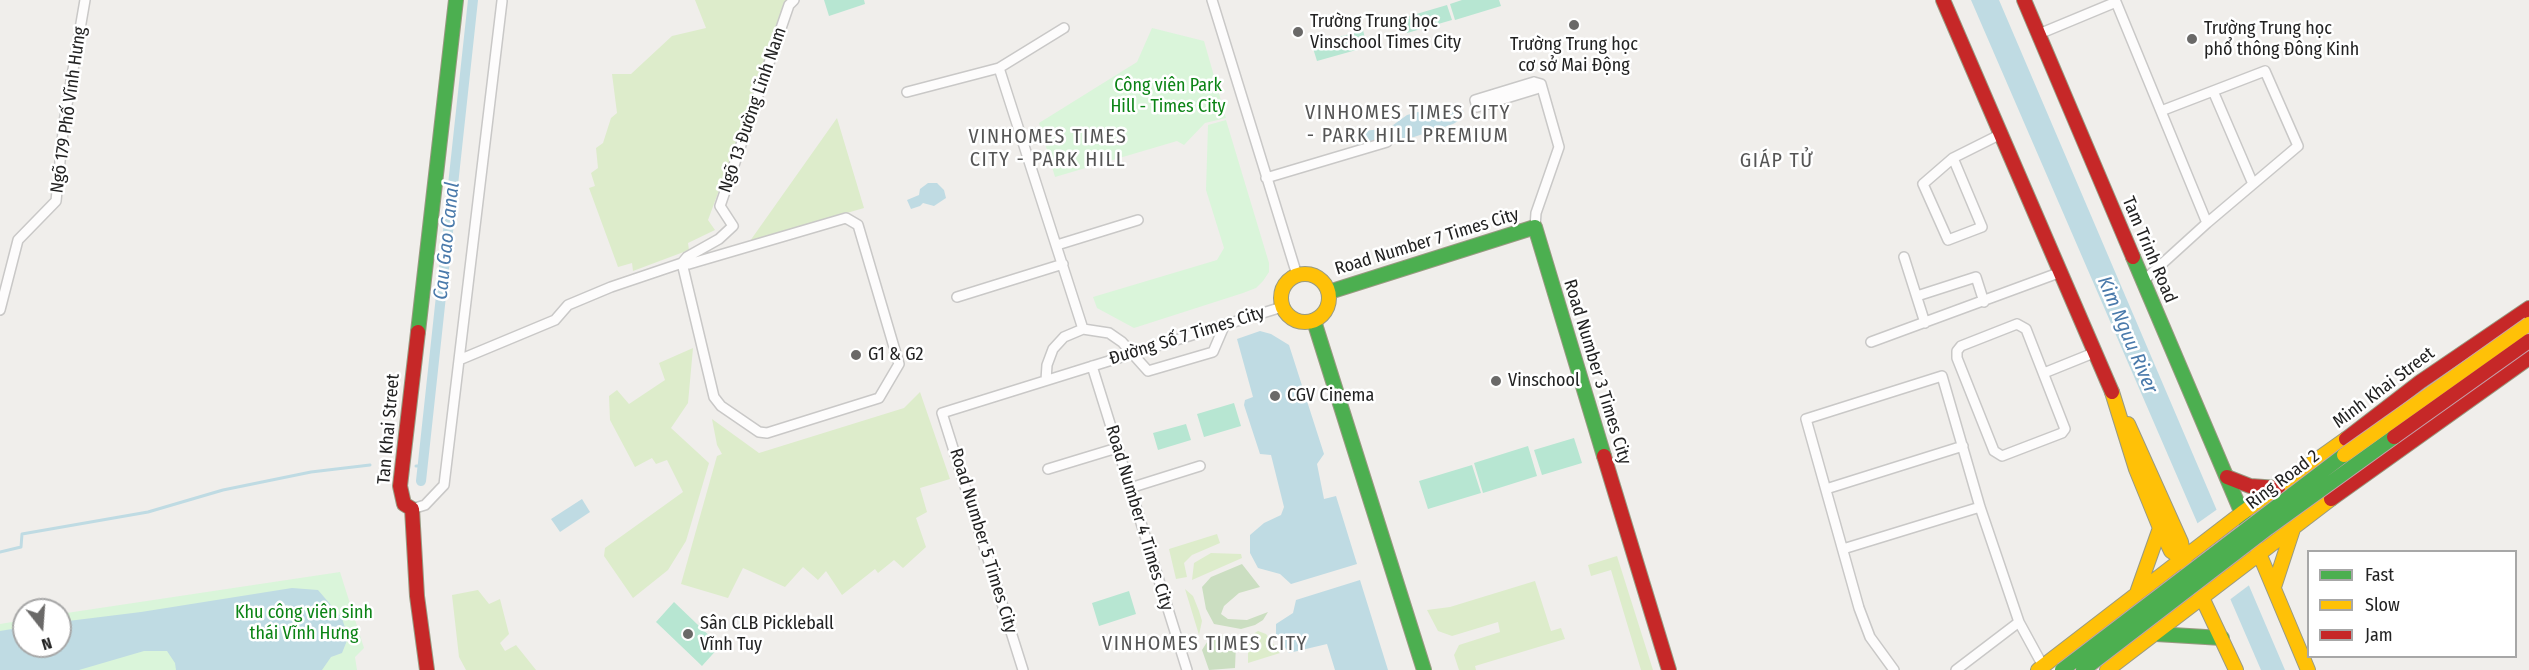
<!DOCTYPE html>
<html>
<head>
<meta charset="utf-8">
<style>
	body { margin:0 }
	#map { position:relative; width:2529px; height:670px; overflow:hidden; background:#f0eeeb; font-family:"Fira Sans Condensed",sans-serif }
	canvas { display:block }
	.legend { position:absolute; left:2307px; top:550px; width:210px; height:108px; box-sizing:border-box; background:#fff; border:2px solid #a7a7a7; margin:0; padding:8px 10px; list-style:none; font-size:18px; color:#222 }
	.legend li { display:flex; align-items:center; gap:12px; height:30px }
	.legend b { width:30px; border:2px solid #a7a7a7 }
	.north { position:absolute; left:12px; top:598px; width:60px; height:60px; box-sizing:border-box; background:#fff; border:2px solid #a7a7a7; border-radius:50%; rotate:163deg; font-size:16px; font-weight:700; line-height:24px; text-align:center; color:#222 }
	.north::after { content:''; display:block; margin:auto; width:21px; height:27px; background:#6a6968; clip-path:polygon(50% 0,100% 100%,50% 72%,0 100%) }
</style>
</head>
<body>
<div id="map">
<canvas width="2529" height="670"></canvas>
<ul class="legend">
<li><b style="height:8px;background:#4caf50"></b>Fast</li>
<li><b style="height:8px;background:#ffc107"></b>Slow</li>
<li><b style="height:8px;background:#c62828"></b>Jam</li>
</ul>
<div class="north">N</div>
</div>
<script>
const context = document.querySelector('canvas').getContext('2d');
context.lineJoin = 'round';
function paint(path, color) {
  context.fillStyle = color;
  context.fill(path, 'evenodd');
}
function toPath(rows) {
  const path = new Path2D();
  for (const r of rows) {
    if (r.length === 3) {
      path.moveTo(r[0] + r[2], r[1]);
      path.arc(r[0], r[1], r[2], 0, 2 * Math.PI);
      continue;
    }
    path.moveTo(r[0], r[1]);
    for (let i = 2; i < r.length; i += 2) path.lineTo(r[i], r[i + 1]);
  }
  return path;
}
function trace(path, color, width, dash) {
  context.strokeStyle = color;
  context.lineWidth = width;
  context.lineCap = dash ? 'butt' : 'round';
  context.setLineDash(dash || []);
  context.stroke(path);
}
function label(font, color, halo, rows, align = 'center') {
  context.font = font + ' "Fira Sans Condensed",sans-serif';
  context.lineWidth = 5;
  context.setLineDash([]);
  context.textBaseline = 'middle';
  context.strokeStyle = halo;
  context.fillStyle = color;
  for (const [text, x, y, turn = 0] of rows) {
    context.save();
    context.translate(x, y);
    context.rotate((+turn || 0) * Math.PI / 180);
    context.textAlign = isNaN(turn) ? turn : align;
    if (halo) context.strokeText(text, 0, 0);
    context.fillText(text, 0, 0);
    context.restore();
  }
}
paint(toPath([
	[695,0,791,0,788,4,708,220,715,230,688,243,689,250,633,271,632,263,618,267,589,188,595,186,591,173,598,168,596,148,603,143,611,118,617,113,612,74,631,74,672,36,706,28],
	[837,118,864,208,750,241],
	[693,348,688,403,671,428,709,463,686,541,668,570,633,598,604,556,605,548,683,492,667,460,656,464,652,458,635,467,610,420,609,396,617,390,629,404,665,380,659,363],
	[920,392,950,479,920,488,927,512,916,518,926,547,903,568,894,560,878,573,875,569,842,595,826,571,818,580,803,567,785,587,743,568,728,598,681,584,717,456,722,454,717,445,712,419,759,453,904,408],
	[1217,534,1220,543,1192,555,1184,563,1187,577,1176,579,1169,549],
	[1211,553,1241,554,1242,558,1192,580,1194,563],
	[1617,556,1653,670,1641,670,1611,570,1591,576,1588,565],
	[1535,581,1551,631,1561,628,1565,639,1475,666,1476,670,1459,670,1454,655,1459,645,1500,632,1498,622,1452,636,1438,631,1427,610,1450,607],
	[1185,589,1193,596,1199,611,1202,621,1199,635],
	[478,590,489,604,500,599,509,634,500,643,505,651,516,645,536,670,466,670,459,657,452,595],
	[1258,631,1266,634,1280,653,1248,663,1248,637]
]), '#ddeccb');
paint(toPath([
	[1242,564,1260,587,1239,593,1224,606,1221,614,1228,619,1247,620,1268,612,1263,620,1255,625,1241,629,1214,624,1206,609,1202,587,1211,577],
	[1221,635,1229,636,1236,644,1235,668,1209,670,1202,650,1209,639]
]), '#cbdec1');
paint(toPath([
	[1152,28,1204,41,1226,118,1205,123,1184,145,1177,141,1055,177,1039,123,1137,62],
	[1226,120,1269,263,1269,272,1263,281,1256,288,1243,293,1134,328,1097,308,1093,297,1217,260,1224,248,1206,190,1208,125],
	[340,572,364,648,355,657,357,670,0,670,0,624,24,620,24,646,60,646,60,614]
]), '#daf5da');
paint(toPath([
	[824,0,864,0,865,4,829,16],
	[1462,0,1499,0,1501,6,1455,20,1450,4],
	[1447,5,1452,20,1407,33,1403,18],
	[1363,30,1367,47,1317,61,1312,45],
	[1234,403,1241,426,1204,437,1197,414],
	[1186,424,1191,440,1158,450,1153,433],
	[1574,438,1582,463,1542,475,1534,450],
	[1528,446,1537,476,1483,493,1474,463],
	[1472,465,1481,493,1428,509,1419,481],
	[1129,591,1136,614,1099,626,1092,603],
	[674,602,720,646,702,666,656,622]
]), '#b7e6d2');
paint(toPath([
	[1971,0,1999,0,2285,670,2261,670],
	[1459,106,1464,112,1460,120,1453,124,1414,137,1378,141,1367,147,1357,145,1355,137,1364,131,1389,128,1407,115,1418,112,1437,113],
	[928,183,937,183,944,190,946,198,934,206,923,203,920,206,911,209,907,200,919,195,920,189],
	[1260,331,1271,334,1289,345,1324,454,1317,464,1324,499,1336,496,1357,564,1291,584,1280,574,1258,568,1250,553,1250,535,1264,523,1281,515,1284,507,1271,455,1260,454,1244,405,1245,400,1253,397,1237,339],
	[582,499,590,512,560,532,551,519],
	[1360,580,1388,670,1335,670,1327,644,1289,653,1276,635,1276,624,1293,613,1296,600],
	[292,588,318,590,342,618,348,638,342,653,331,657,322,670,176,670,175,663,167,651,144,651,79,670,0,670,0,631,24,627,24,646,60,646,60,622,141,612]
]), '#bfdbe3');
paint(toPath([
	[2219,508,2252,583,2228,601,2195,525]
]), '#f0eeeb');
trace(toPath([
	[416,466,423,466],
	[0,552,21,547,22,534,148,512,223,490,311,472,370,465]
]), '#bfdbe3', 3);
trace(toPath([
	[421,481,473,0]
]), '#bfdbe3', 10);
const street = toPath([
	[1212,0,1297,275],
	[2039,34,2116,2,2207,223,2142,282],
	[999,68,1083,329],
	[1534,82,1541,84,1536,89,1477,107,1475,100,1534,82],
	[2213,91,2253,184],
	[907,92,999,68,1064,28],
	[2161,111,2265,71,2298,146,2207,223],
	[1953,158,1982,227,1948,240,1923,184,1953,158,2001,134],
	[1266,178,1387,142],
	[1535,227,1536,213,1559,147,1541,84],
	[1057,245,1138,220],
	[1904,257,1925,323],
	[682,263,687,257,719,239,733,226,720,206,789,5,794,0],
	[1917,296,1976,277,1984,302],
	[957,297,1063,264],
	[0,310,18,240,56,201,64,122,85,0],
	[2017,324,2026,329,2065,429,2062,433,2002,456,1994,451,1957,358,1957,351,1961,346,2017,324],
	[1871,342,2061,272],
	[459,360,555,320,568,305,611,287,682,263,689,264,846,218,858,225,899,364,879,398,767,433,759,432,721,406,714,397,682,263],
	[1092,366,1187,670],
	[2044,373,2096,352],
	[1046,380,1047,365,1053,349,1064,337,1083,329,1109,333,1122,342,1148,371,1213,352,1225,324],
	[1048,469,1117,448],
	[1130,488,1200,466],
	[1826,489,1963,446],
	[412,509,425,505,444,485,502,1],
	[1843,549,1980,507],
	[1023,670,942,413,1282,307],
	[1894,670,1870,637,1859,608,1806,419,1942,376,1980,507,2019,622,2043,666],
	[1956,670,2019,622]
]);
const fast = toPath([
	[2133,257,2246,523],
	[1329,292,1535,227,1604,456],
	[1314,321,1424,670],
	[418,332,456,0],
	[2156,634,2222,638]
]);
const slow = toPath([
	[1305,298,24],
	[2112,392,2136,469,2160,528,2171,551,2182,558],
	[2128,424,2181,542,2185,564],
	[2256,546,2308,670],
	[2274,587,2293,529],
	[2198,589,2236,670],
	[2138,590,2160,528],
	[2038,670,2242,513,2346,439],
	[2107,670,2331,499]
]);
const jam = toPath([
	[1943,0,2112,392],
	[2024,0,2133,257],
	[418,332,400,486,404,504,412,509,417,596,427,670],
	[2346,439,2420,382,2529,308],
	[1604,456,1669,670],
	[2227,477,2250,486,2278,488],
	[2331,499,2529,358]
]);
trace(street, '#c9c8c7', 12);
trace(fast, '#999a82', 16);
trace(slow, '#999a82', 16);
trace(jam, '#999a82', 16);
trace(street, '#fdfcfc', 9);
trace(fast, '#4caf50', 14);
trace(slow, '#ffc107', 14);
trace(jam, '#c62828', 14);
const fastBridge = toPath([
	[2062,670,2344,455],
	[2083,670,2268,528,2394,437]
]);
const slowBridge = toPath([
	[2344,455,2529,324]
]);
const jamBridge = toPath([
	[2394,437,2529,341]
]);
trace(fastBridge, '#c5a2ac', 16, []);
trace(slowBridge, '#c5a2ac', 16, []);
trace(jamBridge, '#c5a2ac', 16, []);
trace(fastBridge, '#4caf50', 14);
trace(slowBridge, '#ffc107', 14);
trace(jamBridge, '#c62828', 14);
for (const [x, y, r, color] of [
	[1574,25,6,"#6a6968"],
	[1298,32,6,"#6a6968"],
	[2192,39,6,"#6a6968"],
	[856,355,6,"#6a6968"],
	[1496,381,6,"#6a6968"],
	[1275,396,6,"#6a6968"],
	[688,634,6,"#6a6968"]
]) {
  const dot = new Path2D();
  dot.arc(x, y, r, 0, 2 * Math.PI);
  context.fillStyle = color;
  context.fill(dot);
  trace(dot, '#fff', 2);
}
label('18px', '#222', '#fff', [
	["Trường Trung học",1310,22],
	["Vinschool Times City",1310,43],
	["Trường Trung học",2204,29],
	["phổ thông Đông Kinh",2204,50],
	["Trường Trung học",1574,45,"center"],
	["cơ sở Mai Động",1574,66,"center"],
	["G1 & G2",868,355],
	["Vinschool",1508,381],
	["CGV Cinema",1287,396],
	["Sân CLB Pickleball",700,624],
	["Vĩnh Tuy",700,645]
], 'left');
label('18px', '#0c8416', '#fff', [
	["Công viên Park",1168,86],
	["Hill - Times City",1168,107],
	["Khu công viên sinh",304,613],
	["thái Vĩnh Hưng",304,634]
]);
label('18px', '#222', '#fff', [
	["Ngõ 179 Phố Vĩnh Hưng",69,110,-82],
	["Ngõ 13 Đường Lĩnh Nam",753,110,-71],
	["Road Number 7 Times City",1427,242,-17],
	["Tam Trinh Road",2149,250,67],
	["Đường Số 7 Times City",1187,336,-17],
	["Road Number 3 Times City",1597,372,73],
	["Minh Khai Street",2384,388,-37],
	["Tan Khai Street",389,429,-85],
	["Ring Road 2",2283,480,-37],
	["Road Number 4 Times City",1139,518,73],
	["Road Number 5 Times City",983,541,73]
]);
context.letterSpacing = '1.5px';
label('20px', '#555', '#fff', [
	["VINHOMES TIMES CITY",1408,113],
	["- PARK HILL PREMIUM",1408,136],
	["VINHOMES TIMES",1048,137],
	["CITY - PARK HILL",1048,160],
	["GIÁP TỬ",1777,161],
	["VINHOMES TIMES CITY",1205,644]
]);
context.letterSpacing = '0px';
label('italic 20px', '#4a7aab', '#fff', [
	["Cau Gao Canal",447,241,-84],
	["Kim Nguu River",2127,335,67]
]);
</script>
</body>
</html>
